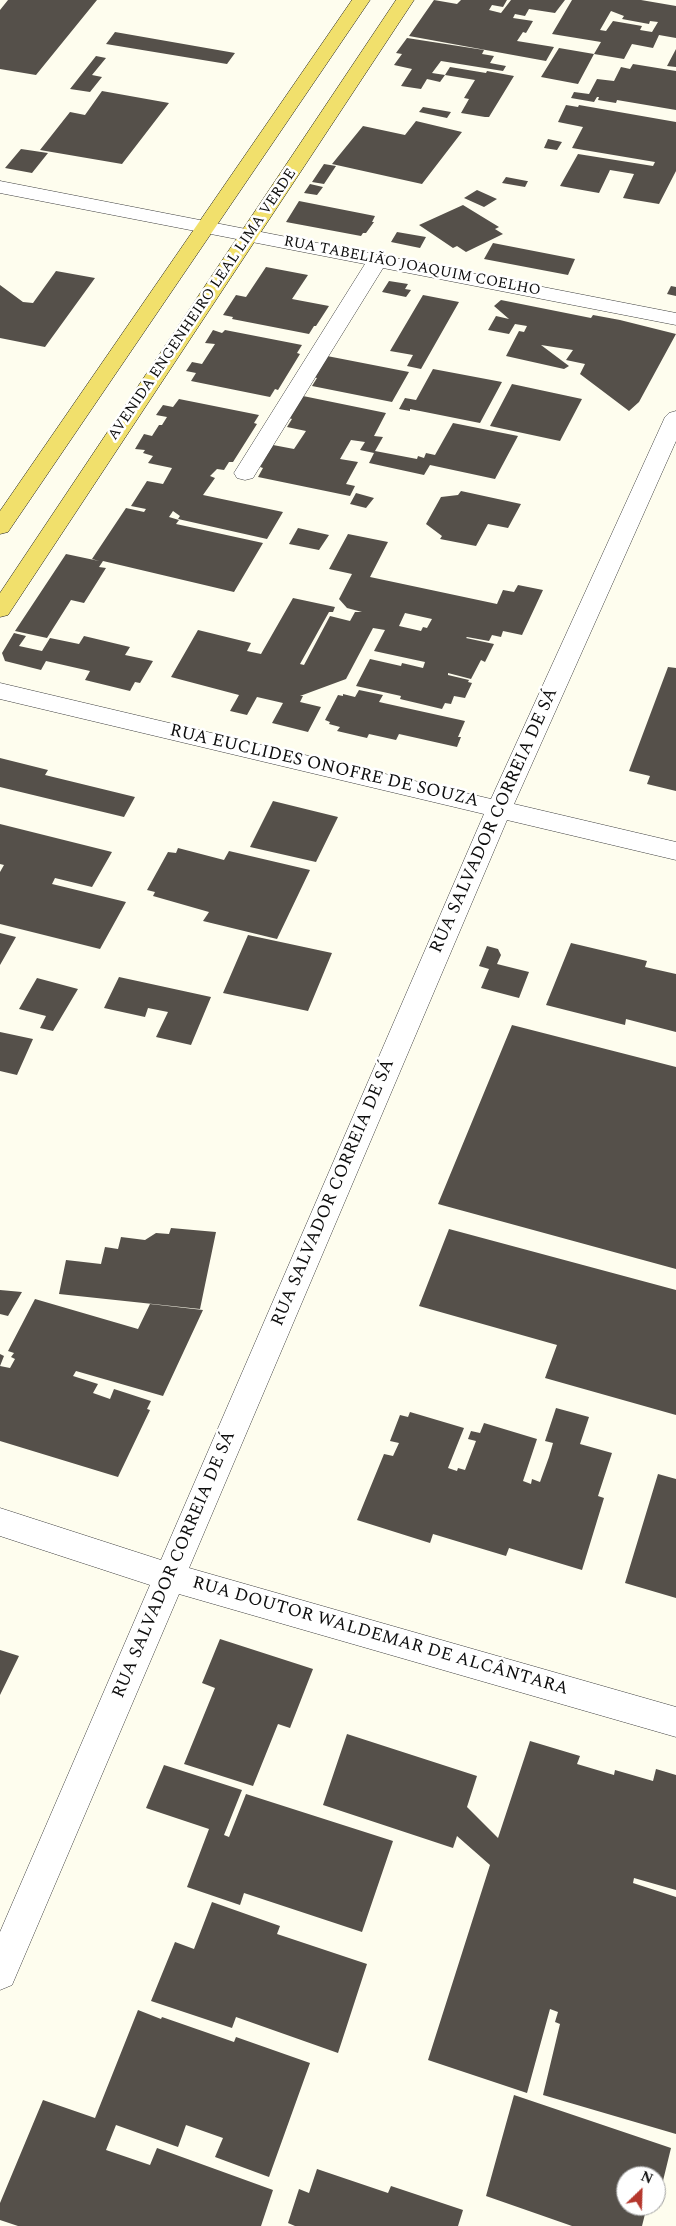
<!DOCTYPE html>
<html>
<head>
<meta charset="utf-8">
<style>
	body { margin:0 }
	#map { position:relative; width:676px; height:2226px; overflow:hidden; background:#fefdee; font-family:Spectral,serif }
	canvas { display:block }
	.north { position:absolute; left:616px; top:2166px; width:50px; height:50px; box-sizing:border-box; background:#fff; border:1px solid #9e9e9e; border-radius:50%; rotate:24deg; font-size:14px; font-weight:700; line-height:20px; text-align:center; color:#0d0d0d }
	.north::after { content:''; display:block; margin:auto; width:18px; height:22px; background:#b5372d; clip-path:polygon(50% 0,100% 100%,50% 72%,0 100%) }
</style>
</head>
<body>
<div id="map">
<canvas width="676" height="2226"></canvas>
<div class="north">N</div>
</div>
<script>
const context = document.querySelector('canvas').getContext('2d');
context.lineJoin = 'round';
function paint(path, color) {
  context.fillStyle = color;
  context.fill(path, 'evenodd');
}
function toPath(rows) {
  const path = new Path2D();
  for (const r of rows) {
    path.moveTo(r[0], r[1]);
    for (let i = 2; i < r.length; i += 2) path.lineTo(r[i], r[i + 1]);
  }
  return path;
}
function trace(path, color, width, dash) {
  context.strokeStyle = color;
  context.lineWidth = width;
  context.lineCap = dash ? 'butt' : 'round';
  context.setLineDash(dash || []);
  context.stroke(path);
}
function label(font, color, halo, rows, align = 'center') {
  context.font = font + ' Spectral,serif';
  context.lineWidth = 5;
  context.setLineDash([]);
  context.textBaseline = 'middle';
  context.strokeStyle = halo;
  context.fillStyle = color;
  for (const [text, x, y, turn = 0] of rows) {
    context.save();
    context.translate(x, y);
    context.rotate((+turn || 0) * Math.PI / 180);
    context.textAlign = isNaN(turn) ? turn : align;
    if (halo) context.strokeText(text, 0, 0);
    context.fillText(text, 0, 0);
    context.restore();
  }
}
paint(toPath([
	[8,0,97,0,36,75,0,69,0,10],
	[434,0,457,4,461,0,507,0,503,7,492,5,489,10,501,13,511,0,565,0,555,13,529,9,525,16,515,14,513,18,533,21,526,33,523,32,517,41,554,47,546,61,409,36],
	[572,0,641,0,676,6,676,38,659,35,653,48,632,44,624,59,594,54,601,42,552,34],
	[611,11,624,16,622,19,649,24,650,21,658,22,652,32,640,30,642,26,613,21,606,31,600,30],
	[115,32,235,53,227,64,106,44],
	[407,38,484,50,482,54,494,56,490,63,506,66,503,71,441,61,432,73,445,75,440,82,427,79,421,89,401,86,412,69,394,65,402,54,396,53],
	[559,48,594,54,578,84,541,77],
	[676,49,676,67,667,66],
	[96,56,106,58,92,75,102,77,90,92,70,89],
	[633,64,676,71,676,110,617,100,616,103,598,100,599,97,597,97,594,102,571,98,574,92,589,94,597,79,614,81,621,67,630,69],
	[450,67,486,73,487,71,514,76,489,117,485,117,461,113,469,99,464,98,475,80,445,75],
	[102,91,169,103,122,164,40,150,70,112,85,115],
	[566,105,578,107,579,105,676,122,676,171,659,204,623,198,634,174,610,170,599,193,560,186,578,154,653,166,655,162,572,148,583,127,558,122],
	[423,107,451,112,447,118,419,112],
	[416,121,462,132,422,184,332,164,363,126,405,135],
	[548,139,562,142,557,150,544,148],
	[21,149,48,153,32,173,5,168],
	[324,164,336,166,324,184,312,182],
	[506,177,527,181,528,181,525,187,502,183],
	[310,184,323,187,317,195,304,193],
	[477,190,497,199,484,207,464,198],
	[299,201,375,216,372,222,374,222,366,233,363,233,361,236,286,222],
	[463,205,499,227,495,229,503,234,466,252,457,246,453,248,419,225],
	[397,232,426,237,420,248,391,242],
	[493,243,575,259,568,275,484,259],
	[266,267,308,275,292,299,329,306,316,326,314,326,309,334,232,319,233,317,223,315,236,295,246,297],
	[56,271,95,278,45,347,0,338,0,285,23,302,33,303],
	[389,281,408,284,405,289,411,290,406,297,382,292],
	[671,286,676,287,676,296,667,294],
	[423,295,459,302,421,369,407,366,413,355,390,351],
	[501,300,591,318,593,315,620,320,676,334,639,402,629,411,580,374,585,364,566,360,573,350,541,345,569,366,564,369,506,356,519,331,524,332,527,326,515,324,509,334,488,330,496,316,509,319,494,306],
	[213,330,222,333,225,330,302,345,297,353,300,354,278,390,275,389,270,397,191,381,196,373,186,371,192,362,202,364,215,344,205,343],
	[327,356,409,372,392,402,312,386,317,378,314,377],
	[433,369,502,382,480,423,410,409,410,411,399,409,405,398,416,400],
	[512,384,582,399,560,441,490,426],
	[303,396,386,413,374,436,383,437,375,451,417,459,418,456,424,458,426,453,435,455,453,423,518,436,495,479,430,465,424,475,369,463,374,453,360,450,365,442,351,440,340,459,358,462,346,484,355,486,350,496,258,477,263,468,260,467,273,445,294,449,306,431,287,427,292,419,289,418],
	[179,399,259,415,254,423,257,424,233,462,229,462,224,470,217,469,210,476,215,478,203,495,283,512,267,539,178,519,180,516,173,511,169,517,179,520,176,524,263,543,234,592,103,561,99,567,106,568,84,603,71,600,47,638,15,631,66,554,99,561,92,559,126,508,144,512,146,509,131,506,147,481,163,484,172,468,148,463,153,456,143,453,145,450,135,449,144,434,152,436,159,425,162,425,167,417,156,415,163,405,173,407],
	[461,491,521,504,508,528,488,524,476,546,440,539,442,536,426,524,441,497,458,495],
	[356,493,374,498,366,508,350,504],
	[298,528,329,535,319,550,289,544],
	[348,534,388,542,370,577,497,604,503,590,514,592,518,585,543,590,522,635,503,631,501,637,492,635,489,641,467,637,466,638,494,644,485,662,481,660,471,679,448,673,448,675,469,680,468,682,472,683,465,698,454,696,451,704,445,703,442,709,400,699,401,696,356,686,370,659,401,666,402,663,423,668,425,662,374,651,385,630,373,628,346,679,300,696,303,696,300,702,321,707,308,732,272,723,283,703,257,697,247,715,230,711,239,695,171,677,198,630,251,643,247,651,261,654,293,598,335,607,333,612,329,612,300,664,304,665,330,616,350,621,355,612,362,612,347,608,339,599,352,574,329,569],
	[405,613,432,619,427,628,423,627,421,631,399,626],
	[14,633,26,636,19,646,42,651,50,638,79,644,84,636,130,647,125,655,153,661,140,683,135,682,130,691,85,680,90,671,46,661,41,670,5,661,2,653],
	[668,667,676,668,676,791,647,784,650,776,629,771],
	[359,690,383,695,379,702,465,721,458,737,461,737,457,747,399,734,396,740,369,734,367,738,337,731,340,727,329,724,330,722,325,720,338,695,343,696,343,694,355,697],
	[0,758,48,770,45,775,135,797,124,817,0,787],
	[273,801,338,817,316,862,250,847],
	[0,824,112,852,92,887,55,878,52,884,126,902,100,949,0,924,0,872,4,865,0,864],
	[178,848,224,860,229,851,310,870,277,939,203,921,209,912,153,896,155,892,147,890,168,852,176,853],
	[0,933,16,937,0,965],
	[248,935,332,953,308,1011,223,993],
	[571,943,647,961,645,967,676,974,676,1032,626,1019,625,1025,546,1005],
	[487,946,498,949,501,955,497,964,529,972,519,998,481,988,489,969,479,966],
	[119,977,211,997,191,1045,156,1037,168,1012,148,1008,145,1017,104,1008],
	[37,978,78,989,53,1031,40,1028,46,1016,19,1009],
	[512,1025,676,1067,676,1269,438,1204],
	[0,1032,33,1039,17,1075,0,1071],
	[171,1228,216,1232,200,1309,59,1294,66,1260,101,1264,105,1247,118,1249,121,1237,145,1240,156,1233,169,1234],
	[449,1229,676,1290,676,1415,545,1378,557,1345,419,1306],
	[0,1290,22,1292,8,1316,0,1314],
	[35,1299,138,1329,150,1304,203,1310,163,1396,76,1371,73,1376,98,1384,93,1393,110,1399,114,1389,151,1401,147,1409,150,1410,118,1477,0,1441,0,1354,4,1356,0,1366,10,1368,15,1359,11,1357,14,1353,8,1351],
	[556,1408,589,1417,580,1444,612,1453,598,1496,604,1498,582,1570,509,1548,506,1556,433,1534,430,1543,357,1520,384,1454,393,1456,399,1443,390,1441,400,1415,408,1417,410,1412,464,1428,448,1468,457,1471,458,1468,465,1470,476,1441,468,1439,471,1431,480,1433,484,1423,537,1439,523,1481,531,1484,532,1479,540,1482,549,1457,553,1443,545,1441],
	[658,1474,676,1479,676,1598,625,1583],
	[220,1639,313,1669,290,1728,278,1724,253,1786,184,1764,215,1688,202,1683],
	[0,1650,19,1656,0,1695],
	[347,1734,477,1776,467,1807,498,1838,530,1741,580,1756,577,1764,614,1775,615,1770,653,1781,656,1769,676,1775,676,1890,634,1878,633,1883,676,1897,676,2134,543,2095,560,2024,555,2022,558,2012,550,2009,527,2093,428,2060,490,1865,457,1836,453,1848,323,1805],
	[164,1765,242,1790,224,1835,229,1837,246,1794,393,1841,362,1932,244,1893,240,1905,187,1887,209,1829,146,1808],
	[212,1902,280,1926,277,1934,367,1964,338,2053,236,2017,232,2028,151,2001,175,1942,194,1949],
	[138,2010,161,2019,162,2017,234,2042,236,2037,310,2063,269,2177,215,2157,223,2138,186,2125,178,2147,116,2125,106,2150,150,2165,157,2148,273,2190,261,2226,18,2226,0,2220,0,2203,43,2100,95,2118],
	[514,2095,671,2148,660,2193,656,2191,656,2176,626,2176,626,2206,647,2206,642,2226,572,2226,486,2196],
	[317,2169,388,2193,391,2186,463,2210,458,2226,295,2226,288,2223,299,2189,309,2193]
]), '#55504a');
const minor = toPath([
	[0,181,676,313,676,325,383,268,256,473,253,478,245,480,237,478,234,473,365,264,0,193,0,181],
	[676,411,676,441,514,804,676,842,676,860,507,820,189,1568,676,1707,676,1737,179,1594,12,1985,0,1990,0,1932,150,1585,0,1536,0,1508,161,1560,484,814,0,699,0,683,491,799,665,417,669,413,676,411]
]);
const major = toPath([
	[352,0,370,0,8,532,0,534,0,511,352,0],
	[396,0,414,0,8,615,0,617,0,593,396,0]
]);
trace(minor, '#404040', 1);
trace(major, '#1e1e1e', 1);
paint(minor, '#fff');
paint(major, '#f1e06c');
label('15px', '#0d0d0d', '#fff', [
	["RUA TABELIÃO JOAQUIM COELHO",412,267,11],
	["AVENIDA ENGENHEIRO LEAL LIMA VERDE",203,305,-56]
]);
label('18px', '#0d0d0d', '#fff', [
	["RUA EUCLIDES ONOFRE DE SOUZA",324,767,13],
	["RUA SALVADOR CORREIA DE SÁ",495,821,-66],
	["RUA SALVADOR CORREIA DE SÁ",334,1193,-67],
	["RUA SALVADOR CORREIA DE SÁ",175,1565,-67],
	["RUA DOUTOR WALDEMAR DE ALCÂNTARA",380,1637,16]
]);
</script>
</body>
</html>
